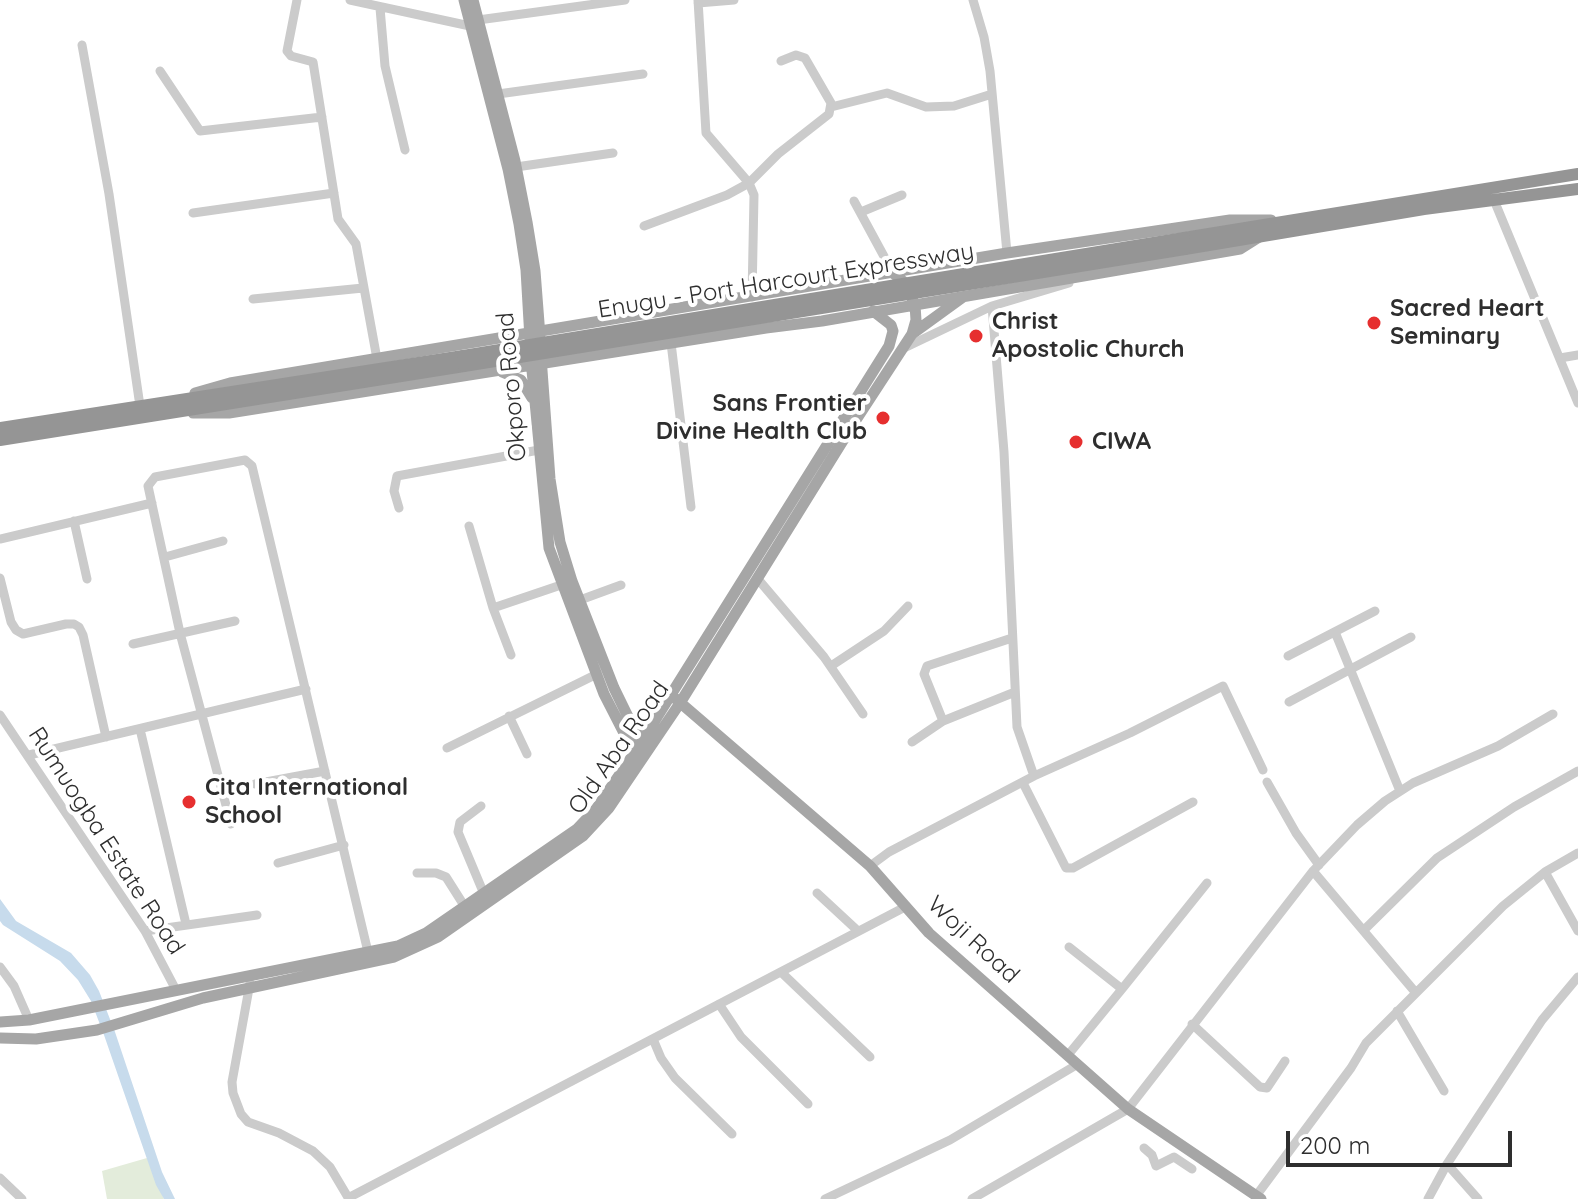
<!DOCTYPE html>
<html>
<head>
<meta charset="utf-8">
<style>
	body { margin:0 }
	#map { position:relative; width:1578px; height:1199px; overflow:hidden; background:#fff; font-family:Quicksand,sans-serif }
	canvas { display:block }
	.scale { position:absolute; left:1286px; top:1131px; width:226px; height:36px; box-sizing:border-box; border:4px solid #2e2e2e; border-top:0; padding-left:10px; font-size:24px; line-height:28px; white-space:nowrap; color:#2e2e2e; -webkit-text-stroke:6px #fff; paint-order:stroke }
</style>
</head>
<body>
<div id="map">
<canvas width="1578" height="1199"></canvas>
<div class="scale">200 m</div>
</div>
<script>
const context = document.querySelector('canvas').getContext('2d');
context.lineJoin = 'round';
function paint(path, color) {
  context.fillStyle = color;
  context.fill(path, 'evenodd');
}
function toPath(rows) {
  const path = new Path2D();
  for (const r of rows) {
    path.moveTo(r[0], r[1]);
    for (let i = 2; i < r.length; i += 2) path.lineTo(r[i], r[i + 1]);
  }
  return path;
}
function trace(path, color, width, dash) {
  context.strokeStyle = color;
  context.lineWidth = width;
  context.lineCap = dash ? 'butt' : 'round';
  context.setLineDash(dash || []);
  context.stroke(path);
}
function label(font, color, halo, rows, align = 'center') {
  context.font = font + ' Quicksand,sans-serif';
  context.lineWidth = 8;
  context.setLineDash([]);
  context.textBaseline = 'middle';
  context.strokeStyle = halo;
  context.fillStyle = color;
  for (const [text, x, y, turn = 0] of rows) {
    context.save();
    context.translate(x, y);
    context.rotate((+turn || 0) * Math.PI / 180);
    context.textAlign = isNaN(turn) ? turn : align;
    if (halo) context.strokeText(text, 0, 0);
    context.fillText(text, 0, 0);
    context.restore();
  }
}
paint(toPath([
	[147,1158,164,1199,107,1199,102,1171]
]), '#e3ecdb');
paint(toPath([
	[0,899,16,921,71,953,90,975,99,991,115,1032,162,1172,175,1199,164,1199,156,1185,104,1035,91,1001,78,980,60,961,3,925,0,921]
]), '#c7dbec');
trace(toPath([
	[297,0,287,51,291,56,313,62,338,219,356,244,377,359],
	[350,0,470,26],
	[698,0,706,133,749,183,754,195,752,297],
	[973,0,984,37,990,71,1007,253],
	[698,3,734,0],
	[380,8,385,66,405,150],
	[478,20,625,0],
	[82,45,109,194,140,406],
	[160,71,200,131,322,117],
	[498,94,643,74],
	[831,107,887,93,926,107,954,106,992,94],
	[516,167,613,153],
	[1494,200,1578,403],
	[854,201,893,273],
	[861,212,902,195],
	[193,213,334,193],
	[644,226,727,195,749,183,778,154,829,114,831,103,805,58,796,55,781,61],
	[253,299,363,288],
	[992,306,1004,452,1017,727,1034,776],
	[671,343,691,507],
	[902,349,992,306,1069,283],
	[1560,358,1578,355],
	[399,508,394,491,397,476,539,450],
	[74,521,87,579],
	[469,526,493,608,511,655],
	[0,539,152,503],
	[165,557,223,541],
	[0,578,11,622,16,630,23,634,66,624,74,624,79,627,83,635,106,737],
	[757,578,824,657,863,714],
	[580,600,621,585],
	[493,608,561,585],
	[1335,632,1400,791],
	[133,644,235,621],
	[1288,656,1375,611],
	[831,666,884,631,908,606],
	[1289,702,1411,637],
	[0,715,145,931,176,990],
	[509,716,527,754],
	[943,721,924,674,927,666,1012,638],
	[140,729,186,924],
	[912,742,943,721,1015,692],
	[447,748,597,674],
	[29,755,306,689],
	[1267,782,1296,833,1319,865],
	[1023,783,1066,868,1073,868,1193,802],
	[255,784,325,771],
	[481,806,460,822,458,832,484,894],
	[231,824,180,633,148,486,155,477,245,460,252,466,368,952],
	[278,863,344,845],
	[870,866,889,852,1034,776,1130,733,1223,686,1263,770],
	[1313,871,1416,993],
	[1545,872,1578,931],
	[417,873,436,873,446,877,465,907],
	[817,893,858,931],
	[1364,930,1437,858,1514,807,1578,771],
	[145,931,257,915],
	[0,967,14,986,29,1020],
	[782,973,870,1057],
	[250,983,232,1082,233,1093,241,1114,248,1122,279,1133,313,1151,330,1167,349,1199],
	[1122,989,1207,883],
	[719,1004,741,1037,808,1104],
	[1397,1011,1444,1091],
	[1192,1024,1260,1087,1267,1088,1285,1061],
	[653,1039,661,1058,675,1078,732,1134],
	[1068,1055,1122,989,1069,947],
	[1144,1148,1152,1155,1156,1166,1174,1157,1192,1169],
	[1447,1164,1478,1199],
	[0,1178,22,1199],
	[1256,1196,1351,1068,1366,1043,1503,906,1545,872,1578,853],
	[348,1198,905,907],
	[825,1199,950,1140,1078,1064],
	[972,1199,1128,1109,1313,871,1357,825,1385,801,1413,783,1498,746,1553,714],
	[1428,1199,1447,1164,1542,1020,1578,977]
]), '#cbcbcb', 9);
trace(toPath([
	[464,0,508,169,519,224,526,270,530,339],
	[473,0,515,161,527,222,535,271,540,336],
	[912,334,963,297],
	[541,357,550,479,560,542,572,581,614,688,633,727,646,744],
	[531,360,549,548,604,694,625,735,641,752],
	[502,372,521,380,532,398],
	[195,393,230,383,1007,253,1230,220,1271,220],
	[193,413,229,413,766,328,822,321,1240,249,1259,237],
	[676,699,870,866,929,933,1128,1109,1261,1199],
	[0,1022,29,1020,398,946,426,933,577,829,596,809,637,749,889,346,893,331,891,325,873,311],
	[0,1038,36,1039,97,1030,203,998,394,957,438,937,583,836,609,808,680,703,852,426,912,334,916,320,915,305,905,283,893,273]
]), '#a6a6a6', 11);
trace(toPath([
	[1184,238,1578,174],
	[1185,249,1424,209,1578,189],
	[0,428,463,356],
	[0,440,464,366]
]), '#959595', 12);
trace(toPath([
	[463,356,1184,238],
	[464,366,1185,249]
]), '#959595', 12);
for (const [x, y, r, color] of [
	[1374,323,8,"#e62f2f"],
	[976,336,8,"#e62f2f"],
	[883,418,8,"#e62f2f"],
	[1076,442,8,"#e62f2f"],
	[189,802,8,"#e62f2f"]
]) {
  const dot = new Path2D();
  dot.arc(x, y, r, 0, 2 * Math.PI);
  context.fillStyle = color;
  context.fill(dot);
  trace(dot, '#fff', 3);
}
label('24px', '#2e2e2e', '#fff', [
	["Enugu - Port Harcourt Expressway",786,281,-9],
	["Okporo Road",512,387,-95],
	["Old Aba Road",619,748,-55],
	["Rumuogba Estate Road",106,841,57],
	["Woji Road",973,940,43]
]);
label('bold 24px', '#2e2e2e', '#fff', [
	["Sacred Heart",1390,309],
	["Seminary",1390,337],
	["Christ",992,322],
	["Apostolic Church",992,350],
	["Sans Frontier",867,404,"right"],
	["Divine Health Club",867,432,"right"],
	["CIWA",1092,442],
	["Cita International",205,788],
	["School",205,816]
], 'left');
</script>
</body>
</html>
